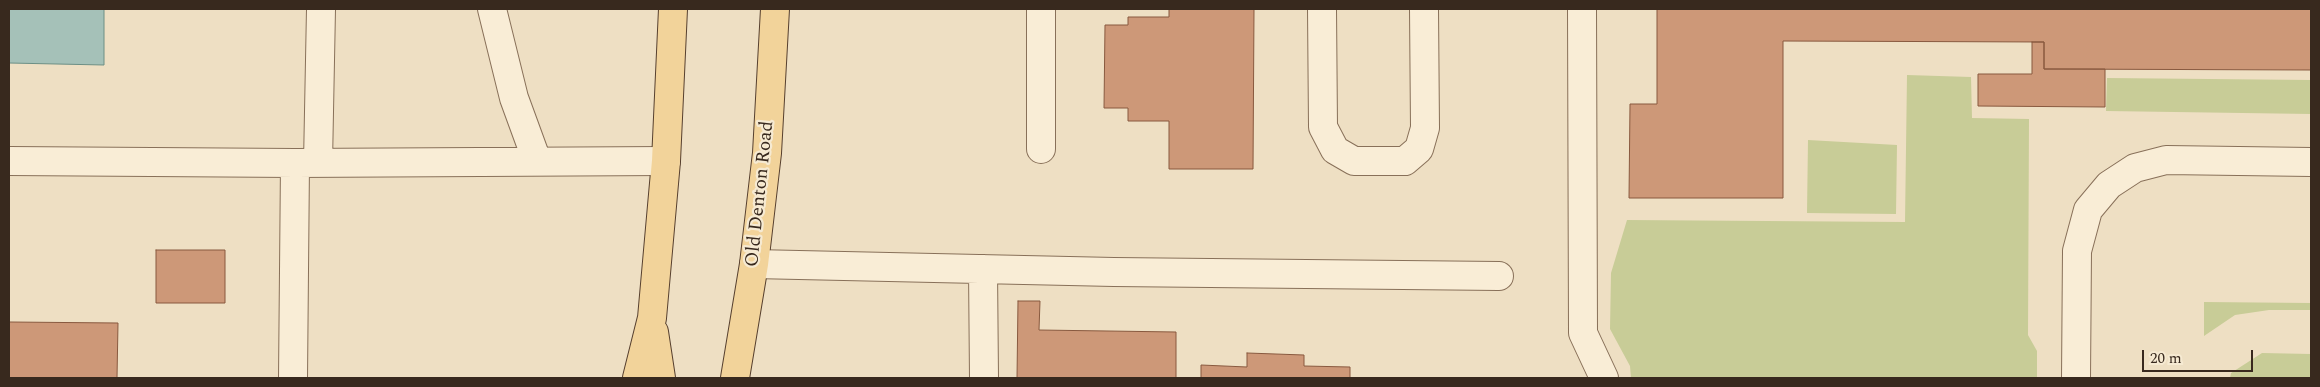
<!DOCTYPE html>
<html>
<head>
<meta charset="utf-8">
<style>
	body { margin:0 }
	#map { position:relative; width:2320px; height:387px; overflow:hidden; background:#eedfc3; font-family:Spectral,serif }
	canvas { display:block }
	.frame { position:absolute; inset:0; border:10px solid #38291e; pointer-events:none }
	.scale { position:absolute; left:2142px; top:350px; width:111px; height:22px; box-sizing:border-box; border:2px solid #38291e; border-top:0; padding-left:6px; font-size:15px; line-height:18px; white-space:nowrap; color:#38291e; -webkit-text-stroke:4px #f6ead2; paint-order:stroke }
</style>
</head>
<body>
<div id="map">
<canvas width="2320" height="387"></canvas>
<div class="frame"></div>
<div class="scale">20 m</div>
</div>
<script>
const context = document.querySelector('canvas').getContext('2d');
context.lineJoin = 'round';
function paint(path, color) {
  context.fillStyle = color;
  context.fill(path, 'evenodd');
}
function toPath(rows) {
  const path = new Path2D();
  for (const r of rows) {
    path.moveTo(r[0], r[1]);
    for (let i = 2; i < r.length; i += 2) path.lineTo(r[i], r[i + 1]);
  }
  return path;
}
function trace(path, color, width, dash) {
  context.strokeStyle = color;
  context.lineWidth = width;
  context.lineCap = dash ? 'butt' : 'round';
  context.setLineDash(dash || []);
  context.stroke(path);
}
function label(font, color, halo, rows, align = 'center') {
  context.font = font + ' Spectral,serif';
  context.lineWidth = 4.5;
  context.setLineDash([]);
  context.textBaseline = 'middle';
  context.strokeStyle = halo;
  context.fillStyle = color;
  for (const [text, x, y, turn = 0] of rows) {
    context.save();
    context.translate(x, y);
    context.rotate((+turn || 0) * Math.PI / 180);
    context.textAlign = isNaN(turn) ? turn : align;
    if (halo) context.strokeText(text, 0, 0);
    context.fillText(text, 0, 0);
    context.restore();
  }
}
paint(toPath([
	[1907,75,1971,77,1972,118,2029,119,2028,335,2037,351,2037,378,1631,378,1630,366,1610,329,1611,273,1627,220,1905,222],
	[2107,78,2311,80,2311,114,2106,111],
	[1808,140,1897,145,1896,214,1807,213],
	[2204,302,2311,303,2311,310,2269,310,2235,315,2204,336],
	[2262,353,2311,354,2311,378,2230,378,2231,373]
]), '#c8cc97');
const water = toPath([
	[9,9,104,9,104,65,9,63,9,9]
]);
paint(water, '#a5c1b8');
trace(water, '#6c8f85', 1);
const building = toPath([
	[1169,9,1254,9,1253,169,1169,169,1169,121,1128,121,1128,108,1104,108,1105,25,1128,25,1128,17,1169,17,1169,9],
	[1657,9,2311,9,2311,70,2044,69,2044,42,1783,41,1783,198,1629,198,1630,104,1657,104,1657,9],
	[2032,42,2044,42,2044,69,2105,69,2105,107,1978,106,1978,74,2032,74,2032,42],
	[156,250,225,250,225,303,156,303,156,250],
	[1018,301,1040,301,1039,330,1176,332,1176,378,1017,378,1018,301],
	[9,322,118,323,117,378,9,378,9,322],
	[1247,353,1304,355,1304,366,1350,367,1350,378,1201,378,1201,365,1247,367,1247,353]
]);
paint(building, '#cd9878');
trace(building, '#88593f', 1);
const minor = toPath([
	[492,9,514,98,537,161],
	[1041,9,1041,149],
	[1322,9,1323,127,1335,150,1354,161,1405,161,1419,149,1425,128,1424,9],
	[1582,9,1583,333,1604,378],
	[9,161,295,163],
	[318,163,321,9],
	[754,264,1114,272,1499,276],
	[983,269,984,378],
	[293,378,295,163,666,161],
	[2076,378,2077,251,2088,210,2109,185,2135,168,2166,160,2311,162]
]);
const major = toPath([
	[654,332,661,378],
	[637,378,652,318,666,161,673,9],
	[735,378,754,264,767,153,775,9]
]);
trace(minor, '#887059', 30);
trace(major, '#563f2e', 30);
trace(minor, '#f9edd6', 28);
trace(major, '#f2d39a', 28);
label('19px', '#38291e', '#f6ead2', [
	["Old Denton Road",761,194,-84]
]);
</script>
</body>
</html>
